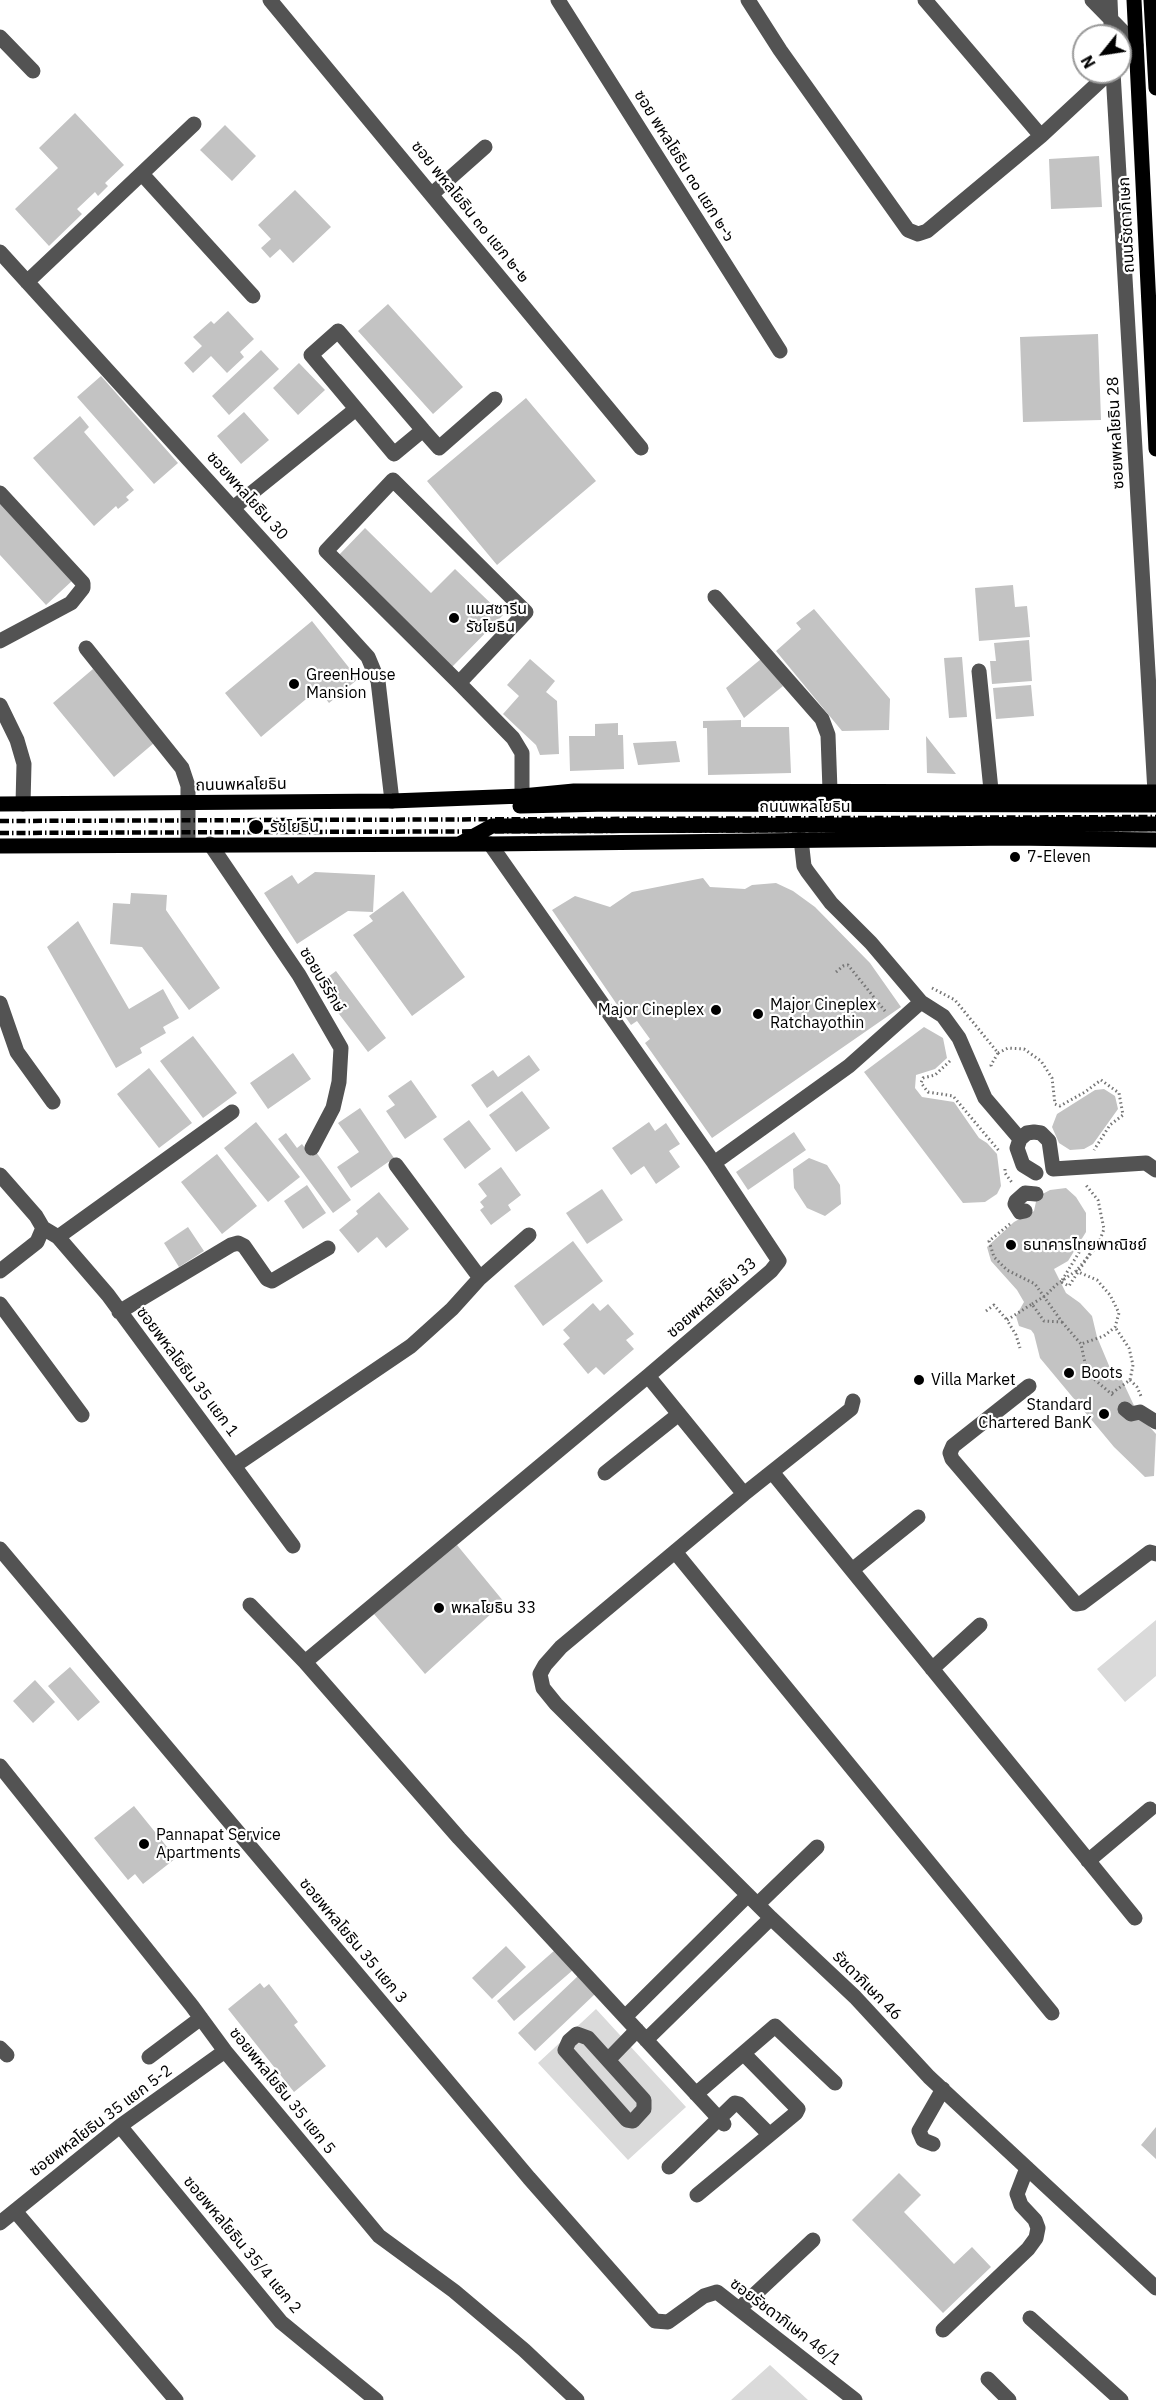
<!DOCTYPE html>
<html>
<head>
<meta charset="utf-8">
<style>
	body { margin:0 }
	#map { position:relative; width:1156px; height:2400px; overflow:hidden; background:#fff; font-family:"IBM Plex Sans",sans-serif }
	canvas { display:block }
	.north { position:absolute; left:1072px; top:24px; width:60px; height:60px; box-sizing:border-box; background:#fff; border:2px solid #999; border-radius:50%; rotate:240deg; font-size:16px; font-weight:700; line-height:24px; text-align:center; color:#000 }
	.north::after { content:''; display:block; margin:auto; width:21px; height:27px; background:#000; clip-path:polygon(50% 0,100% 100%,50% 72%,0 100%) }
</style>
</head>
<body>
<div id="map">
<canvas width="1156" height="2400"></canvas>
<div class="north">N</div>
</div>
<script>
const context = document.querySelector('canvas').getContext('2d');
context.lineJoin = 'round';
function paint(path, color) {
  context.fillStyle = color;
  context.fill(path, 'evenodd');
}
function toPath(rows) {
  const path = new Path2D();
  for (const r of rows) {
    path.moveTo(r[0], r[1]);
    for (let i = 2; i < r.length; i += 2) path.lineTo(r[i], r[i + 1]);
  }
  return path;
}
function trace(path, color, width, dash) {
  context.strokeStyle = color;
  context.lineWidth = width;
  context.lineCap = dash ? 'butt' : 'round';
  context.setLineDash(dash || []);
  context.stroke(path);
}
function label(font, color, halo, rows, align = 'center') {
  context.font = font + ' "IBM Plex Sans","Noto Sans Thai",sans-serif';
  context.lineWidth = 4.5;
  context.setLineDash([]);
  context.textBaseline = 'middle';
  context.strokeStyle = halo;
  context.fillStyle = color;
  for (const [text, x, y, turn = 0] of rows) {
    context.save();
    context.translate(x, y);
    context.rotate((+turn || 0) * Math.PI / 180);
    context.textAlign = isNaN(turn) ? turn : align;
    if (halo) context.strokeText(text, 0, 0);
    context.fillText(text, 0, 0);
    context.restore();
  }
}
paint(toPath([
	[1156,1620,1156,1676,1125,1702,1097,1669],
	[596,2009,686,2107,628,2160,538,2063],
	[770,2365,808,2400,731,2400]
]), '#dadada');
paint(toPath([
	[75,113,124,165,105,183,108,186,98,196,95,192,77,209,82,214,49,246,15,209,58,168,39,148],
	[225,125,256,156,232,181,200,150],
	[1099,156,1102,207,1051,209,1049,159],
	[295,190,331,227,293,263,280,249,270,258,261,248,271,239,258,225],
	[388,304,463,387,433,414,358,331],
	[228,311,254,339,240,352,244,357,227,373,211,356,193,373,184,363,202,346,193,337,211,321,214,324],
	[1098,334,1101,420,1023,422,1020,337],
	[261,350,279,369,229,415,212,396],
	[299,363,325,390,298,415,273,388],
	[101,376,178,463,154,484,77,397],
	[526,398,596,481,497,565,427,481],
	[244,412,269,440,241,464,217,436],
	[80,416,89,427,84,432,134,490,126,497,129,500,118,509,116,506,94,526,33,458],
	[0,500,73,580,46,605,0,555],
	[365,528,431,593,455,569,503,615,452,667,339,555],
	[1013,585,1015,607,1027,606,1030,637,979,641,975,588],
	[814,609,890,699,889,730,842,731,776,651,801,629,796,623],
	[312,621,358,679,329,703,318,689,261,737,225,693],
	[1029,640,1032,681,992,684,990,661,996,661,994,643],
	[962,657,967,717,949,718,944,658],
	[530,659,555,681,546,692,557,701,559,754,540,755,536,745,503,714,519,696,507,685],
	[761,659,783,686,744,718,726,688],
	[93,669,154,743,114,777,53,703],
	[1031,685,1034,716,996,719,993,688],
	[741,720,741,727,789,727,791,773,708,775,707,728,703,728,703,721],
	[618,723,618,735,623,735,624,769,570,771,569,736,595,736,595,724],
	[926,736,956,774,927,773],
	[676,741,680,762,638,765,633,743],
	[315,872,375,875,373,912,348,911,297,944,264,893,292,875,298,884],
	[703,878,710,887,745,889,752,885,776,883,793,891,815,907,870,963,901,1007,712,1138,645,1043,650,1039,637,1021,631,1025,552,910,575,896,610,907,632,892],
	[403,891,465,977,412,1016,353,935,373,921,369,916],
	[131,893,167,895,166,910,220,988,189,1010,142,947,110,944,113,903,130,904],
	[78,921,129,1009,163,989,179,1018,163,1027,166,1033,140,1048,142,1053,116,1068,47,947],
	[336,971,386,1038,368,1052,317,985],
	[924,1027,943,1038,947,1058,935,1069,916,1075,915,1088,922,1097,954,1102,979,1138,987,1143,997,1154,1001,1186,997,1194,985,1202,963,1203,864,1072],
	[193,1036,237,1093,203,1118,160,1061],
	[293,1053,311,1079,268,1109,250,1083],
	[529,1055,540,1070,487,1108,471,1085,493,1070,498,1077],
	[149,1068,192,1123,159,1148,117,1094],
	[411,1080,437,1117,405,1139,386,1111,395,1105,388,1096],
	[1104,1089,1115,1096,1118,1109,1093,1144,1084,1149,1070,1150,1059,1143,1052,1127,1057,1114,1095,1090],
	[522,1091,550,1128,516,1152,489,1115],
	[360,1108,394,1158,351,1188,337,1167,359,1152,338,1123],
	[469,1120,491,1149,465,1169,443,1139],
	[256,1122,300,1177,268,1202,224,1148],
	[649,1122,655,1131,666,1123,680,1144,669,1151,680,1167,656,1184,644,1166,631,1175,612,1148],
	[794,1132,806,1150,748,1190,736,1172],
	[286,1133,297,1148,302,1144,311,1156,316,1152,351,1200,333,1213,278,1139],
	[217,1154,257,1206,222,1234,181,1182],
	[809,1158,827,1165,840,1185,841,1204,825,1216,807,1208,794,1188,793,1169],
	[501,1167,521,1195,508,1205,511,1210,491,1225,480,1210,484,1207,480,1202,487,1196,478,1184],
	[307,1185,326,1213,303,1229,284,1201],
	[1066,1188,1076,1197,1086,1213,1086,1232,1068,1261,1054,1269,1066,1293,1080,1303,1092,1316,1097,1337,1110,1368,1122,1380,1138,1414,1156,1434,1154,1476,1145,1477,1114,1447,1040,1358,1034,1334,1031,1330,1019,1326,1016,1316,1024,1302,1017,1290,991,1261,987,1247,1014,1222,1034,1211,1037,1197,1050,1190],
	[602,1189,623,1220,587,1244,566,1213],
	[379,1192,409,1229,386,1248,377,1237,358,1253,339,1230,358,1214,356,1211],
	[188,1227,204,1251,179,1267,164,1243],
	[573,1241,603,1281,543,1326,514,1286],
	[593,1303,600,1311,608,1304,634,1334,626,1340,634,1349,604,1375,596,1367,588,1374,563,1344,570,1338,563,1330],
	[457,1545,504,1602,425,1674,374,1614],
	[70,1667,100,1702,78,1721,48,1686],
	[35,1680,55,1702,33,1723,13,1701],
	[134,1806,176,1858,143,1884,135,1874,128,1880,94,1838],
	[506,1946,526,1967,492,1999,472,1978],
	[555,1950,573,1970,514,2021,497,2001],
	[578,1976,595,1994,535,2051,518,2033],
	[260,1983,264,1988,269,1984,298,2022,294,2025,326,2066,294,2092,228,2009],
	[1156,2127,1156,2159,1141,2145],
	[899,2173,921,2195,904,2212,954,2264,972,2247,991,2267,943,2313,852,2220]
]), '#c3c3c3');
trace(toPath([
	[836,972,843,966,848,965,885,1011],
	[932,988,955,1000,998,1053,991,1065,992,1069],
	[998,1053,1008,1048,1024,1049,1041,1061,1052,1078,1055,1104,1060,1106,1085,1092,1101,1080,1119,1093,1123,1115,1110,1125,1094,1150],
	[950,1061,935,1075,923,1078,921,1083,928,1092,953,1096,1000,1152],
	[1005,1169,1005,1173,1013,1184],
	[1010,1224,989,1241,994,1257,1007,1270,1035,1284,1062,1322,1044,1321,1032,1304,1007,1320,1016,1335,1020,1348],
	[1086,1241,1094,1247,1069,1286,1061,1282,1086,1241],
	[1076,1271,1097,1280,1110,1295,1119,1313,1115,1327,1104,1336,1081,1344],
	[1032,1304,1045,1296,1056,1285,1076,1271,1098,1245,1104,1229,1098,1200,1085,1184],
	[986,1311,994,1305,1007,1320],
	[1062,1322,1081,1344,1085,1363,1094,1379,1115,1397],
	[1130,1380,1137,1387,1141,1396],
	[1112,1393,1130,1380,1133,1365,1129,1348,1115,1327]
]), '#757575', 3, [1.5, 3]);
trace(toPath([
	[270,0,641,448],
	[558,0,780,351],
	[748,0,780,50,908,230,918,234,927,231,1041,136,1110,72],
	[925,0,1041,136],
	[1092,0,1136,45,1120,62],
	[1110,0,1111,24],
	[0,37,33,71],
	[1113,72,1155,792],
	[142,174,253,296],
	[432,194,485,147],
	[0,252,368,657,378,681,392,801],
	[27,282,194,124],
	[338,331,423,430,394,454,311,355,338,331],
	[423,430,439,448,495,399],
	[0,493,83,583,83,588,71,603,0,641],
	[233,508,356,409],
	[715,597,822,719,828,735,830,790],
	[86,648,182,768,188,786,188,844],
	[979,671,991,790],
	[459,683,526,612,393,480,326,551,459,683,513,738,522,753,522,796],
	[0,705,17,740,24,764,23,804],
	[801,839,804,866,807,871,831,903,871,943,921,1002,943,1016,959,1038,985,1098,1020,1139],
	[210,844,299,975,341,1048,339,1082,333,1108,312,1148],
	[0,1003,17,1052,53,1102],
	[714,1163,849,1066,921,1002],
	[396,1165,480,1278],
	[1036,1173,1023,1165,1017,1148,1020,1139,1027,1133,1034,1132,1041,1133,1049,1141,1053,1169,1146,1163,1156,1170],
	[0,1175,36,1216,43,1228,37,1242,0,1271],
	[1025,1211,1020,1212,1015,1204,1016,1201,1025,1193,1036,1194],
	[43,1228,58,1237,108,1295,293,1546],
	[58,1237,232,1112],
	[0,1304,82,1415],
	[119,1312,231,1245,238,1243,244,1246,267,1279,272,1281,328,1248],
	[648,1376,744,1494],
	[1029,1386,953,1446,950,1453,952,1459,1076,1604,1082,1603,1150,1552,1156,1554],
	[853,1401,851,1409,744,1494,561,1647,545,1665,540,1674,543,1688,556,1704,771,1918,855,1997,929,2077,1156,2288],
	[1125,1409,1131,1414,1140,1412,1156,1422],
	[234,1466,411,1346,452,1309,480,1278,529,1235],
	[772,1472,1135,1918],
	[605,1473,679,1414],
	[0,1549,529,2178,655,2321,668,2322,704,2296,717,2292,855,2400],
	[676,1553,1052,2013],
	[852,1570,918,1517],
	[250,1605,305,1662,459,1838,724,2124],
	[305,1662,648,1376,771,1271,779,1261,714,1163,490,844],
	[932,1669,980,1625],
	[0,1766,192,2006,225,2051,379,2236,454,2291,524,2350,577,2400],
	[1088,1861,1150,1809],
	[758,1904,817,1847],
	[625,2017,748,1895],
	[577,2034,588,2038,644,2100,644,2109,633,2121,627,2120,565,2050,569,2041,577,2034],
	[646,2040,771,1918],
	[0,2048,7,2055],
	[149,2057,201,2018],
	[608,2060,637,2030],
	[696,2094,775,2026,835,2083],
	[120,2126,281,2322,376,2400],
	[933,2144,923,2140,919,2131,943,2089],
	[669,2167,735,2103,739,2104,769,2134],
	[697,2195,796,2113,798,2109,744,2054],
	[15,2211,176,2400],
	[0,2223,120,2126,225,2051],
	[739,2309,813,2240],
	[1030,2318,1121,2400],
	[943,2330,1028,2249,1036,2238,1038,2228,1035,2220,1021,2205,1017,2194,1027,2168],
	[988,2379,1009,2400]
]), '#535353', 15);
trace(toPath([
	[1134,0,1156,449],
	[1151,0,1156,88],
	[0,804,392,801,522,796,574,791,1156,792],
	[520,806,609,804,1156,805],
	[461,843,492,826,1156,824],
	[0,846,490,844,1012,838,1156,840]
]), '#000', 15);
trace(toPath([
	[0,821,1156,817],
	[0,833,1156,829]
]), '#000', 4.5, [9, 3, 1.5, 3]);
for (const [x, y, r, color] of [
	[454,618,6,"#000"],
	[294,684,6,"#000"],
	[256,827,8,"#000"],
	[1015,857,6,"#000"],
	[716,1010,6,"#000"],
	[758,1014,6,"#000"],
	[1011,1245,6,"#000"],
	[1069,1373,6,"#000"],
	[919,1380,6,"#000"],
	[1104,1414,6,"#000"],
	[439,1608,6,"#000"],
	[144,1844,6,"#000"]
]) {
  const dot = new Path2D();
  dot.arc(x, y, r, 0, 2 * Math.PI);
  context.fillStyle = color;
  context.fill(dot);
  trace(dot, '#fff', 2);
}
label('16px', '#000', '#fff', [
	["ซอย พหลโยธิน ๓๐ แยก ๒-๖",684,166,58],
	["ซอย พหลโยธิน ๓๐ แยก ๒-๒",470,212,51],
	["ถนนรัชดาภิเษก",1127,225,-93],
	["ซอยพหลโยธิน 28",1116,433,-93],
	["ซอยพหลโยธิน 30",247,496,48],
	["ถนนพหลโยธิน",241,785,-1],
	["ถนนพหลโยธิน",805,807],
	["ซอยบริรักษ์",322,980,59],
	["ซอยพหลโยธิน 33",712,1298,-41],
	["ซอยพหลโยธิน 35 แยก 1",187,1372,53],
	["ซอยพหลโยธิน 35 แยก 3",353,1941,50],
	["รัชดาภิเษก 46",867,1986,45],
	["ซอยพหลโยธิน 35 แยก 5",282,2091,51],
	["ซอยพหลโยธิน 35 แยก 5-2",101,2121,-37],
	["ซอยพหลโยธิน 35/4 แยก 2",242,2245,50],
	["ซอยรัชดาภิเษก 46/1",785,2322,37]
]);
label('16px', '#000', '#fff', [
	["แมสซารีน",466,609],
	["รัชโยธิน",466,627],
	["GreenHouse",306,675],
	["Mansion",306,693],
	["รัชโยธิน",270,827],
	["7-Eleven",1027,857],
	["Major Cineplex",770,1005],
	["Ratchayothin",770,1023],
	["Major Cineplex",704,1010,"right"],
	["ธนาคารไทยพาณิชย์",1023,1245],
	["Boots",1081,1373],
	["Villa Market",931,1380],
	["Standard",1092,1405,"right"],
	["Chartered BanK",1092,1423,"right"],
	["พหลโยธิน 33",451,1608],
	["Pannapat Service",156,1835],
	["Apartments",156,1853]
], 'left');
</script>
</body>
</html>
